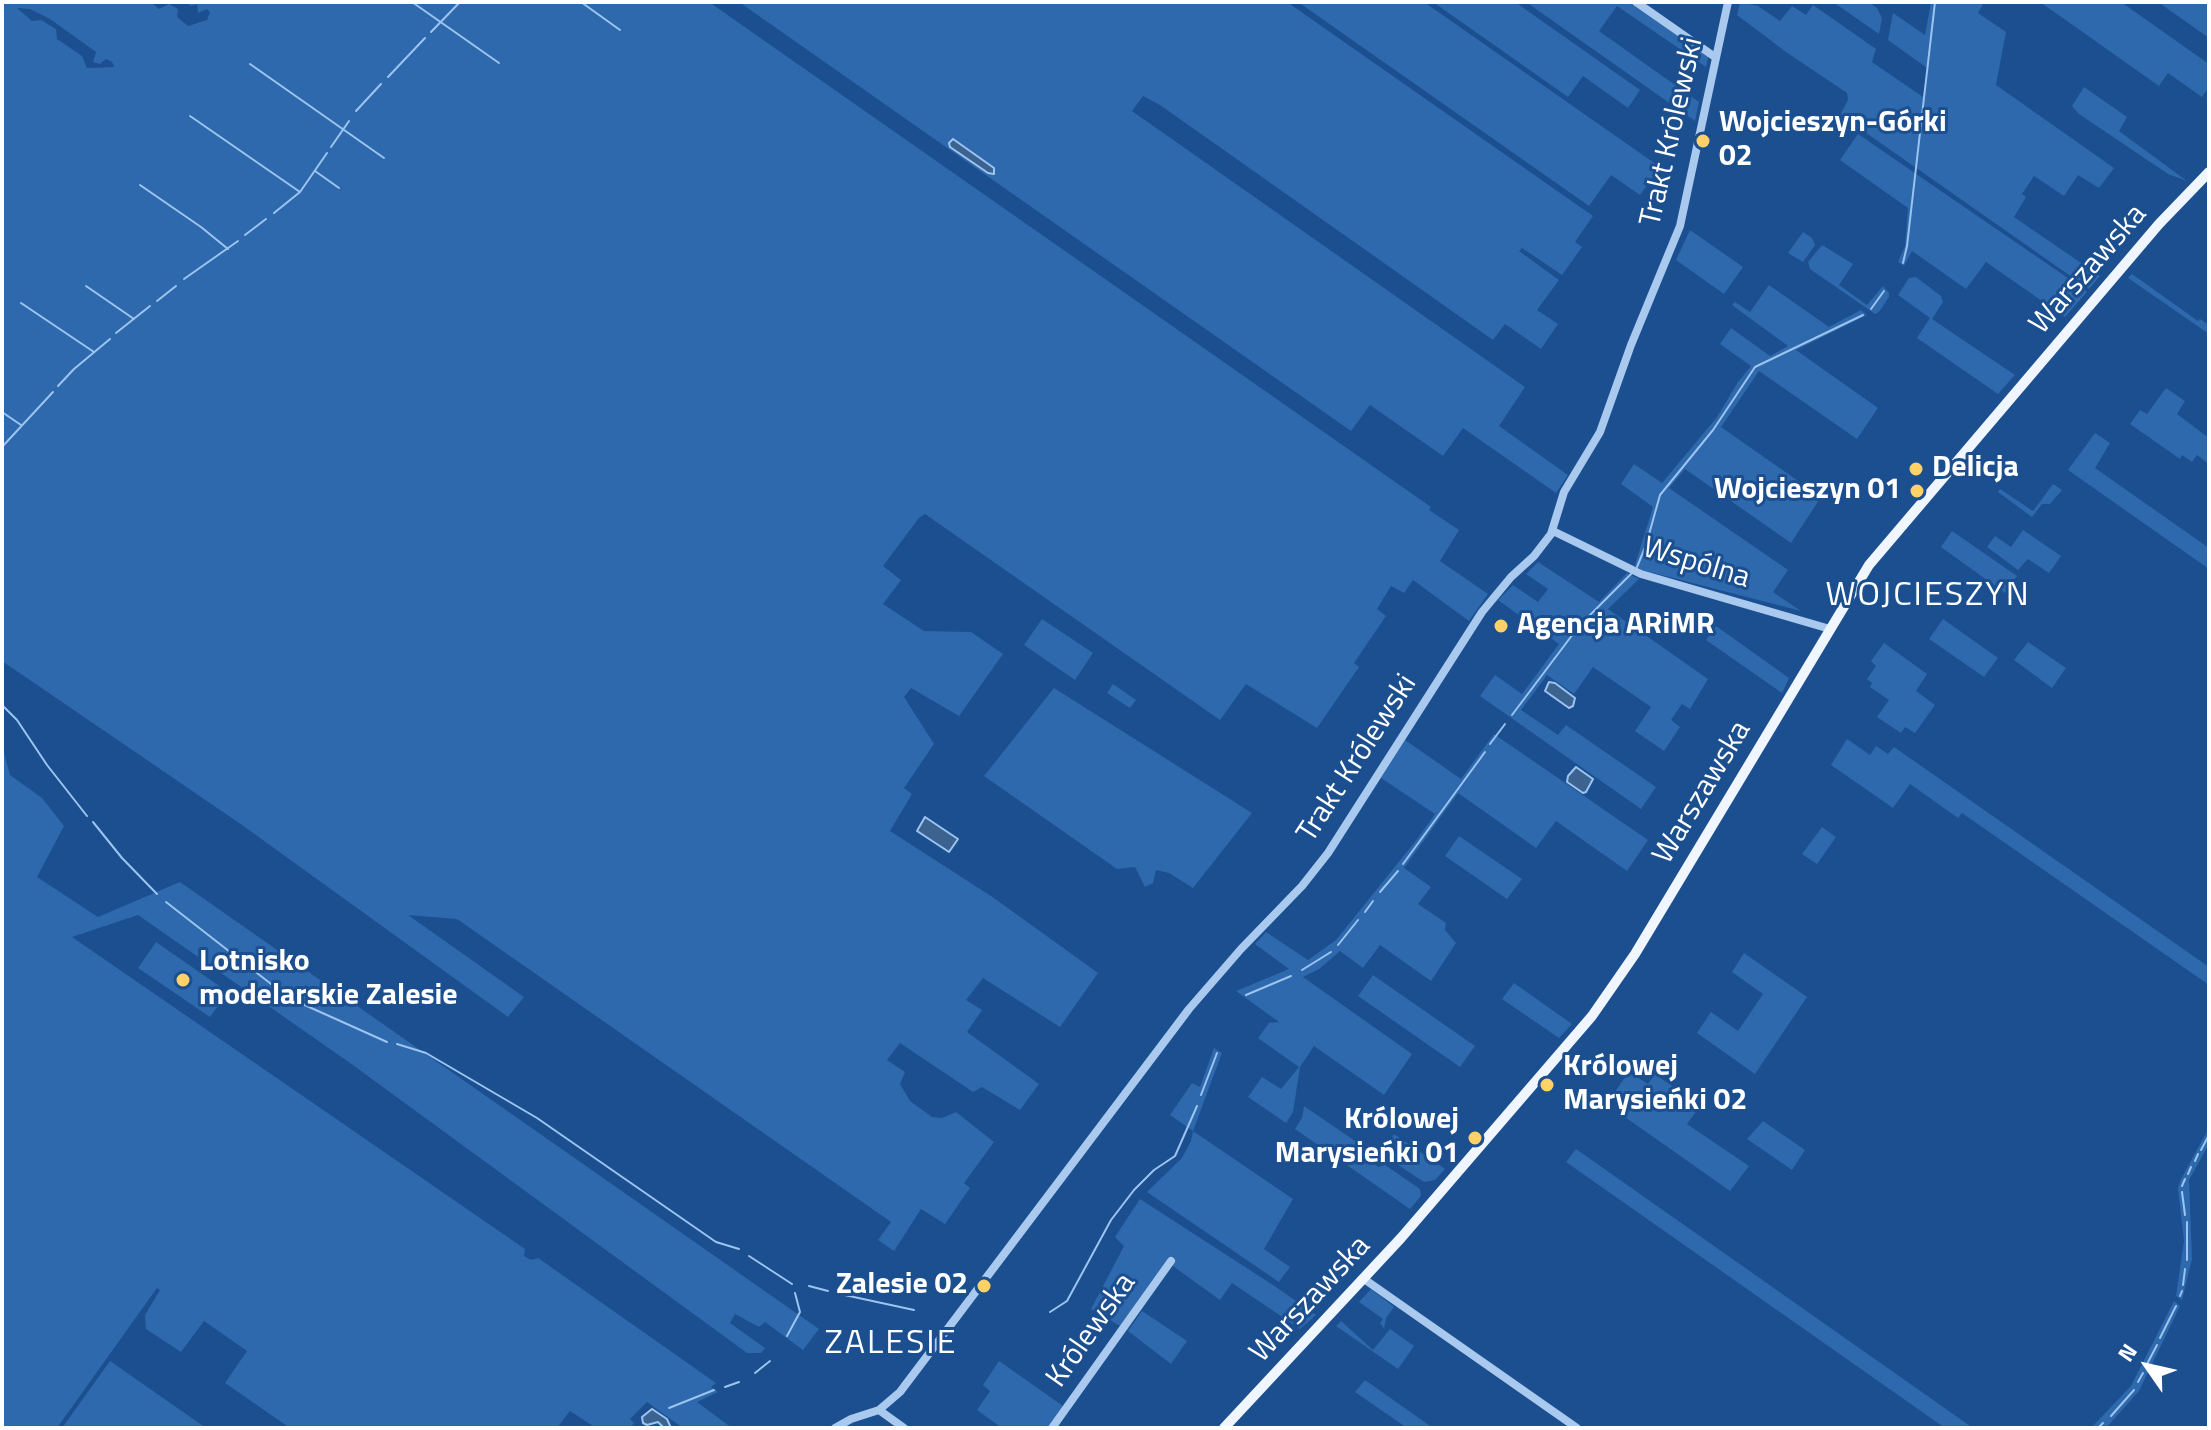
<!DOCTYPE html>
<html>
<head>
<meta charset="utf-8">
<style>
	body { margin:0 }
	#map { position:relative; width:2211px; height:1430px; overflow:hidden; background:#1b4f8f; font-family:"Titillium Web",sans-serif }
	canvas { display:block }
	.frame { position:absolute; inset:0; border:4px solid #fff; pointer-events:none }
	.north { position:absolute; left:2107px; top:1326px; width:80px; height:80px; -webkit-text-stroke:6px #1b4f8f; paint-order:stroke; rotate:304deg; font-size:22px; font-weight:700; line-height:32px; text-align:center; color:#fff }
	.north::after { content:''; display:block; margin:auto; width:28px; height:36px; background:#fff; clip-path:polygon(50% 0,100% 100%,50% 72%,0 100%) }
</style>
</head>
<body>
<div id="map">
<canvas width="2211" height="1430"></canvas>
<div class="frame"></div>
<div class="north">N</div>
</div>
<script>
const context = document.querySelector('canvas').getContext('2d');
context.lineJoin = 'round';
function paint(path, color) {
  context.fillStyle = color;
  context.fill(path, 'evenodd');
}
function toPath(rows) {
  const path = new Path2D();
  for (const r of rows) {
    path.moveTo(r[0], r[1]);
    for (let i = 2; i < r.length; i += 2) path.lineTo(r[i], r[i + 1]);
  }
  return path;
}
function trace(path, color, width, dash) {
  context.strokeStyle = color;
  context.lineWidth = width;
  context.lineCap = dash ? 'butt' : 'round';
  context.setLineDash(dash || []);
  context.stroke(path);
}
function label(font, color, halo, rows, align = 'center') {
  context.font = font + ' "Titillium Web",sans-serif';
  context.lineWidth = 6;
  context.setLineDash([]);
  context.textBaseline = 'middle';
  context.strokeStyle = halo;
  context.fillStyle = color;
  for (const [text, x, y, turn = 0] of rows) {
    context.save();
    context.translate(x, y);
    context.rotate((+turn || 0) * Math.PI / 180);
    context.textAlign = isNaN(turn) ? turn : align;
    if (halo) context.strokeText(text, 0, 0);
    context.fillText(text, 0, 0);
    context.restore();
  }
}
paint(toPath([
	[2,2,151,2,159,9,169,4,178,9,177,17,188,26,207,20,210,12,207,9,198,13,197,4,191,6,186,2,709,2,1431,507,1429,510,1459,530,1440,561,1488,594,1469,621,1413,580,1404,593,1391,586,1377,609,1386,616,1354,663,1359,667,1317,728,1246,684,1220,720,925,514,919,518,883,566,901,580,883,604,924,631,971,632,1003,654,959,716,911,688,904,697,934,744,904,788,912,794,890,831,994,898,1098,973,1060,1027,983,978,966,1000,982,1010,967,1032,1039,1084,1020,1110,982,1087,973,1092,900,1043,887,1060,905,1072,900,1084,910,1101,932,1117,942,1118,956,1112,994,1142,964,1183,970,1188,945,1224,921,1209,894,1251,878,1240,891,1222,457,919,408,915,524,997,508,1017,242,825,2,661],
	[17,8,30,9,50,19,96,52,93,62,100,64,106,59,112,62,114,67,87,68,82,56,57,39,56,29,41,20,32,21],
	[739,2,1287,2,1593,216,1575,242,1582,247,1562,275,1522,248,1519,251,1559,280,1537,310,1558,324,1541,349,1505,324,1493,340,1160,105,1143,96,1132,111,1525,387,1499,426,1568,475,1556,493,1463,428,1443,456,1370,405,1351,431],
	[1298,2,1424,2,1660,167,1640,195,1611,175,1589,206],
	[1433,2,1515,2,1640,90,1628,108,1583,76,1568,97],
	[1526,2,1642,2,1710,50,1706,67,1617,6,1599,31,1699,102,1695,121],
	[1740,2,1758,6,1780,21,1792,6,1806,15,1813,5,1876,49,1872,62,1923,97,1927,68,1888,40,1893,13,1925,35,1931,2,1984,2,1978,13,2006,32,1996,85,2114,168,2099,188,2078,175,2064,196,2034,176,2022,194,2026,197,2014,217,2100,276,2089,289,1842,116,1841,113,1848,100,1847,93,1786,52,1737,15],
	[1833,2,1868,2,1877,8,1882,18,1879,34],
	[2040,2,2121,2,2209,64,2209,87,2202,97,2168,73,2159,86],
	[2158,2,2209,2,2209,38],
	[2084,87,2127,117,2119,131,2187,181,2168,174,2079,114,2072,106],
	[1858,134,2078,285,2087,292,2065,317,1986,262,1966,289,1912,251,1904,266,1898,262,1905,246,1908,208,1840,160],
	[1690,230,1743,267,1724,294,1676,260],
	[1803,232,1812,238,1815,245,1803,262,1788,253],
	[1822,245,1853,264,1839,285,1867,305,1883,286,1889,293,1889,297,1879,312,1875,314,1810,269,1808,262],
	[2132,274,2198,321,2200,319,2209,325,2209,334,2128,278],
	[1916,277,1941,296,1943,302,1932,319,2015,375,1998,394,1917,338,1930,318,1898,295,1909,278],
	[1769,285,1829,327,1861,310,1867,315,1796,350,1878,408,1857,439,1759,371,1721,427,1821,497,1791,543,1685,469,1669,488,1788,570,1773,592,1801,611,1642,570,1635,565,1653,507,1621,484,1634,464,1662,483,1717,417,1738,382,1751,366,1720,344,1731,328,1770,356,1788,346,1732,305,1735,302,1750,312],
	[2166,388,2185,401,2177,414,2209,438,2209,464,2197,455,2192,462,2182,455,2180,459,2130,424,2140,410,2147,414],
	[2095,433,2110,443,2095,468,2209,548,2209,569,2068,470],
	[2053,484,2062,490,2050,504,2042,504,2032,517,1998,492,2000,489,2033,511],
	[2023,530,2061,556,2049,573,2028,559,2018,570,1987,547,1995,536,2011,547],
	[1952,531,2017,576,2005,593,1941,547],
	[1538,562,1599,602,1627,573,1639,579,1608,609,1708,679,1690,709,1682,704,1671,720,1680,727,1664,751,1635,731,1651,707,1593,667,1574,694,1547,675,1521,710,1558,735,1566,725,1656,787,1641,809,1480,696,1495,675,1522,694,1559,644,1498,600,1513,585,1538,602,1548,589,1526,574],
	[1042,619,1093,653,1075,680,1024,645],
	[1943,619,1998,658,1984,677,1929,639],
	[1716,626,1789,678,1782,693,1706,640],
	[2028,642,2066,668,2052,688,2014,660],
	[1884,643,1927,674,1916,691,1935,705,1915,733,1905,727,1901,733,1877,717,1889,700,1870,687,1872,683,1867,679,1876,666,1871,661],
	[1113,684,1136,700,1130,708,1107,693],
	[1054,688,1252,813,1193,888,1169,873,1156,870,1153,883,1145,887,1135,867,1117,869,984,776],
	[1494,734,1648,840,1627,871,1556,821,1536,848,1458,793,1404,868,1431,887,1418,904,1446,923,1445,930,1456,943,1431,981,1380,945,1363,968,1340,951,1319,969,1303,977,1412,1054,1384,1095,1314,1046,1300,1067,1293,1112,1286,1123,1248,1097,1262,1077,1281,1089,1299,1067,1258,1038,1269,1023,1279,1022,1236,991,1289,969,1255,944,1266,932,1308,960,1336,940,1418,838,1435,814,1381,778,1405,740,1461,779],
	[1847,739,1870,755,1876,746,1888,754,1894,747,2209,967,2209,985,1962,813,1958,818,1910,784,1893,808,1831,765],
	[4,753,10,775,42,798,64,826,37,877,98,917,180,882,819,1329,803,1350,765,1322,759,1327,735,1314,730,1323,765,1348,761,1353,747,1353,350,1063,138,915,72,937,525,1249,524,1256,531,1260,538,1258,716,1383,711,1387,718,1392,697,1402,732,1428,683,1428,647,1402,630,1419,634,1423,630,1428,596,1428,570,1411,557,1428,290,1428,225,1383,247,1351,204,1321,181,1352,146,1329,145,1315,160,1290,157,1288,57,1428,2,1428,2,754],
	[1822,827,1836,837,1817,864,1802,854],
	[1459,836,1522,879,1507,899,1445,856],
	[156,942,228,992,210,1017,138,968],
	[1744,953,1807,997,1755,1074,1697,1033,1711,1012,1738,1031,1763,994,1732,972],
	[1373,975,1475,1046,1460,1067,1358,996],
	[1514,983,1572,1024,1559,1038,1502,999],
	[1214,1048,1222,1053,1193,1131,1293,1199,1264,1249,1290,1267,1279,1282,1147,1192,1182,1158,1191,1141,1193,1131,1170,1115,1192,1083,1200,1087],
	[1629,1072,1648,1084,1655,1074,1700,1106,1687,1124,1749,1166,1730,1191,1625,1117,1632,1106,1614,1093],
	[1304,1106,1374,1154,1370,1161,1378,1167,1385,1165,1420,1189,1421,1196,1410,1209,1295,1129,1302,1118],
	[1763,1121,1805,1150,1792,1170,1747,1139],
	[2209,1128,2209,1144,2189,1180,2192,1259,2182,1300,2176,1296,2184,1241,2178,1188,2181,1179],
	[1394,1134,1445,1169,1435,1180,1424,1182,1386,1157,1387,1154,1383,1152],
	[1576,1149,1973,1428,1945,1428,1566,1162],
	[1140,1199,1276,1287,1316,1315,1300,1329,1232,1283,1220,1300,1173,1266,1172,1259,1120,1326,1091,1309,1124,1246,1115,1237],
	[1371,1289,1394,1307,1386,1318,1384,1329,1380,1323,1383,1319,1359,1302],
	[2174,1301,2180,1306,2139,1391,2106,1428,2091,1428,2131,1386],
	[1142,1311,1187,1341,1171,1364,1128,1331],
	[1341,1321,1373,1350,1390,1329,1414,1346,1398,1369,1336,1326],
	[110,1361,206,1428,62,1428],
	[999,1361,1063,1406,1048,1428,1002,1428,977,1410,990,1391,983,1385],
	[1365,1380,1433,1428,1407,1428,1355,1392]
]), '#2e69ad');
const water = toPath([
	[953,139,994,168,994,174,988,173,950,147,949,143,953,139],
	[1549,682,1555,683,1575,698,1573,706,1569,708,1545,691,1549,682],
	[1576,767,1593,779,1586,792,1583,793,1567,782,1568,776,1576,767],
	[925,817,958,839,949,852,917,831,925,817],
	[652,1409,667,1419,671,1428,664,1428,658,1422,647,1425,643,1423,642,1417,652,1409]
]);
paint(water, '#3c6290');
trace(water, '#9cc4f0', 2);
trace(toPath([
	[412,2,499,63],
	[581,2,620,30],
	[431,32,460,2],
	[250,64,384,158],
	[388,77,425,38],
	[356,111,381,84],
	[190,116,300,192],
	[331,147,349,121],
	[315,171,339,188],
	[140,185,201,227,228,249],
	[274,213,300,192,327,153],
	[245,235,266,219],
	[1903,263,1907,246,1935,2],
	[184,279,238,241],
	[86,286,134,319],
	[157,301,176,286],
	[21,303,94,352],
	[1871,309,1884,291],
	[116,333,150,306],
	[58,386,74,369,110,339],
	[2,412,21,425],
	[2,447,53,392],
	[1637,567,1646,545,1660,495,1713,430,1755,367,1863,315],
	[1580,625,1633,572],
	[2,705,17,720,47,765,87,816],
	[1512,715,1573,634],
	[1490,744,1505,724],
	[93,822,122,858,157,894],
	[1403,864,1485,752],
	[1380,892,1398,871],
	[166,902,289,998,387,1042],
	[1365,912,1373,901],
	[1338,945,1358,920],
	[1302,970,1331,952],
	[1246,995,1291,976],
	[397,1044,426,1053,537,1118,716,1242,739,1249],
	[1201,1095,1217,1053],
	[2201,1150,2209,1135],
	[2195,1161,2198,1154],
	[2188,1174,2191,1167],
	[2182,1186,2185,1179],
	[2182,1192,2185,1215],
	[749,1256,792,1284],
	[2187,1260,2187,1222],
	[2183,1285,2185,1269],
	[809,1286,828,1291],
	[840,1294,914,1310],
	[2180,1296,2182,1291],
	[1050,1312,1067,1301,1111,1220,1134,1190,1154,1170,1175,1156,1197,1106],
	[787,1336,800,1312,795,1293],
	[2160,1338,2176,1306],
	[2146,1366,2157,1345],
	[755,1373,770,1361],
	[2138,1382,2143,1373],
	[725,1387,739,1382],
	[669,1408,714,1390],
	[2111,1416,2134,1390],
	[2098,1428,2103,1423]
]), '#9cc4f0', 2);
trace(toPath([
	[1636,2,1715,57],
	[1553,531,1641,574,1830,629],
	[1364,1279,1577,1428],
	[879,1410,904,1428],
	[835,1428,851,1419,879,1410,900,1392,1189,1009,1241,949,1302,886,1328,853,1482,612,1511,577,1534,556,1551,534,1564,492,1600,432,1631,345,1680,226,1728,2],
	[1052,1428,1171,1261]
]), '#a9c9ee', 8);
trace(toPath([
	[1224,1428,1401,1238,1592,1016,1635,954,1869,565,2159,224,2209,172]
]), '#f0f6ff', 10);
for (const [x, y, r, color] of [
	[1703,141,8,"#ffd166"],
	[1916,469,8,"#ffd166"],
	[1917,491,8,"#ffd166"],
	[1501,626,8,"#ffd166"],
	[183,980,8,"#ffd166"],
	[1547,1085,8,"#ffd166"],
	[1475,1138,8,"#ffd166"],
	[984,1286,8,"#ffd166"]
]) {
  const dot = new Path2D();
  dot.arc(x, y, r, 0, 2 * Math.PI);
  context.fillStyle = color;
  context.fill(dot);
  trace(dot, '#1b4f8f', 3);
}
label('bold 30px', '#fff', '#1b4f8f', [
	["Wojcieszyn-Górki",1719,124],
	["02",1719,158],
	["Delicja",1932,469],
	["Wojcieszyn 01",1901,491,"right"],
	["Agencja ARiMR",1517,626],
	["Lotnisko",199,963],
	["modelarskie Zalesie",199,997],
	["Królowej",1563,1068],
	["Marysieńki 02",1563,1102],
	["Królowej",1459,1121,"right"],
	["Marysieńki 01",1459,1155,"right"],
	["Zalesie 02",968,1286,"right"]
], 'left');
label('30px', '#fff', '#1b4f8f', [
	["Trakt Królewski",1673,132,-77],
	["Warszawska",2089,270,-49],
	["Wspólna",1696,564,17],
	["Trakt Królewski",1358,759,-57],
	["Warszawska",1703,793,-59],
	["Warszawska",1311,1300,-47],
	["Królewska",1092,1331,-55]
]);
context.letterSpacing = '2px';
label('34px', '#fff', '#1b4f8f', [
	["WOJCIESZYN",1928,597],
	["ZALESIE",891,1345]
]);
context.letterSpacing = '0px';
</script>
</body>
</html>
